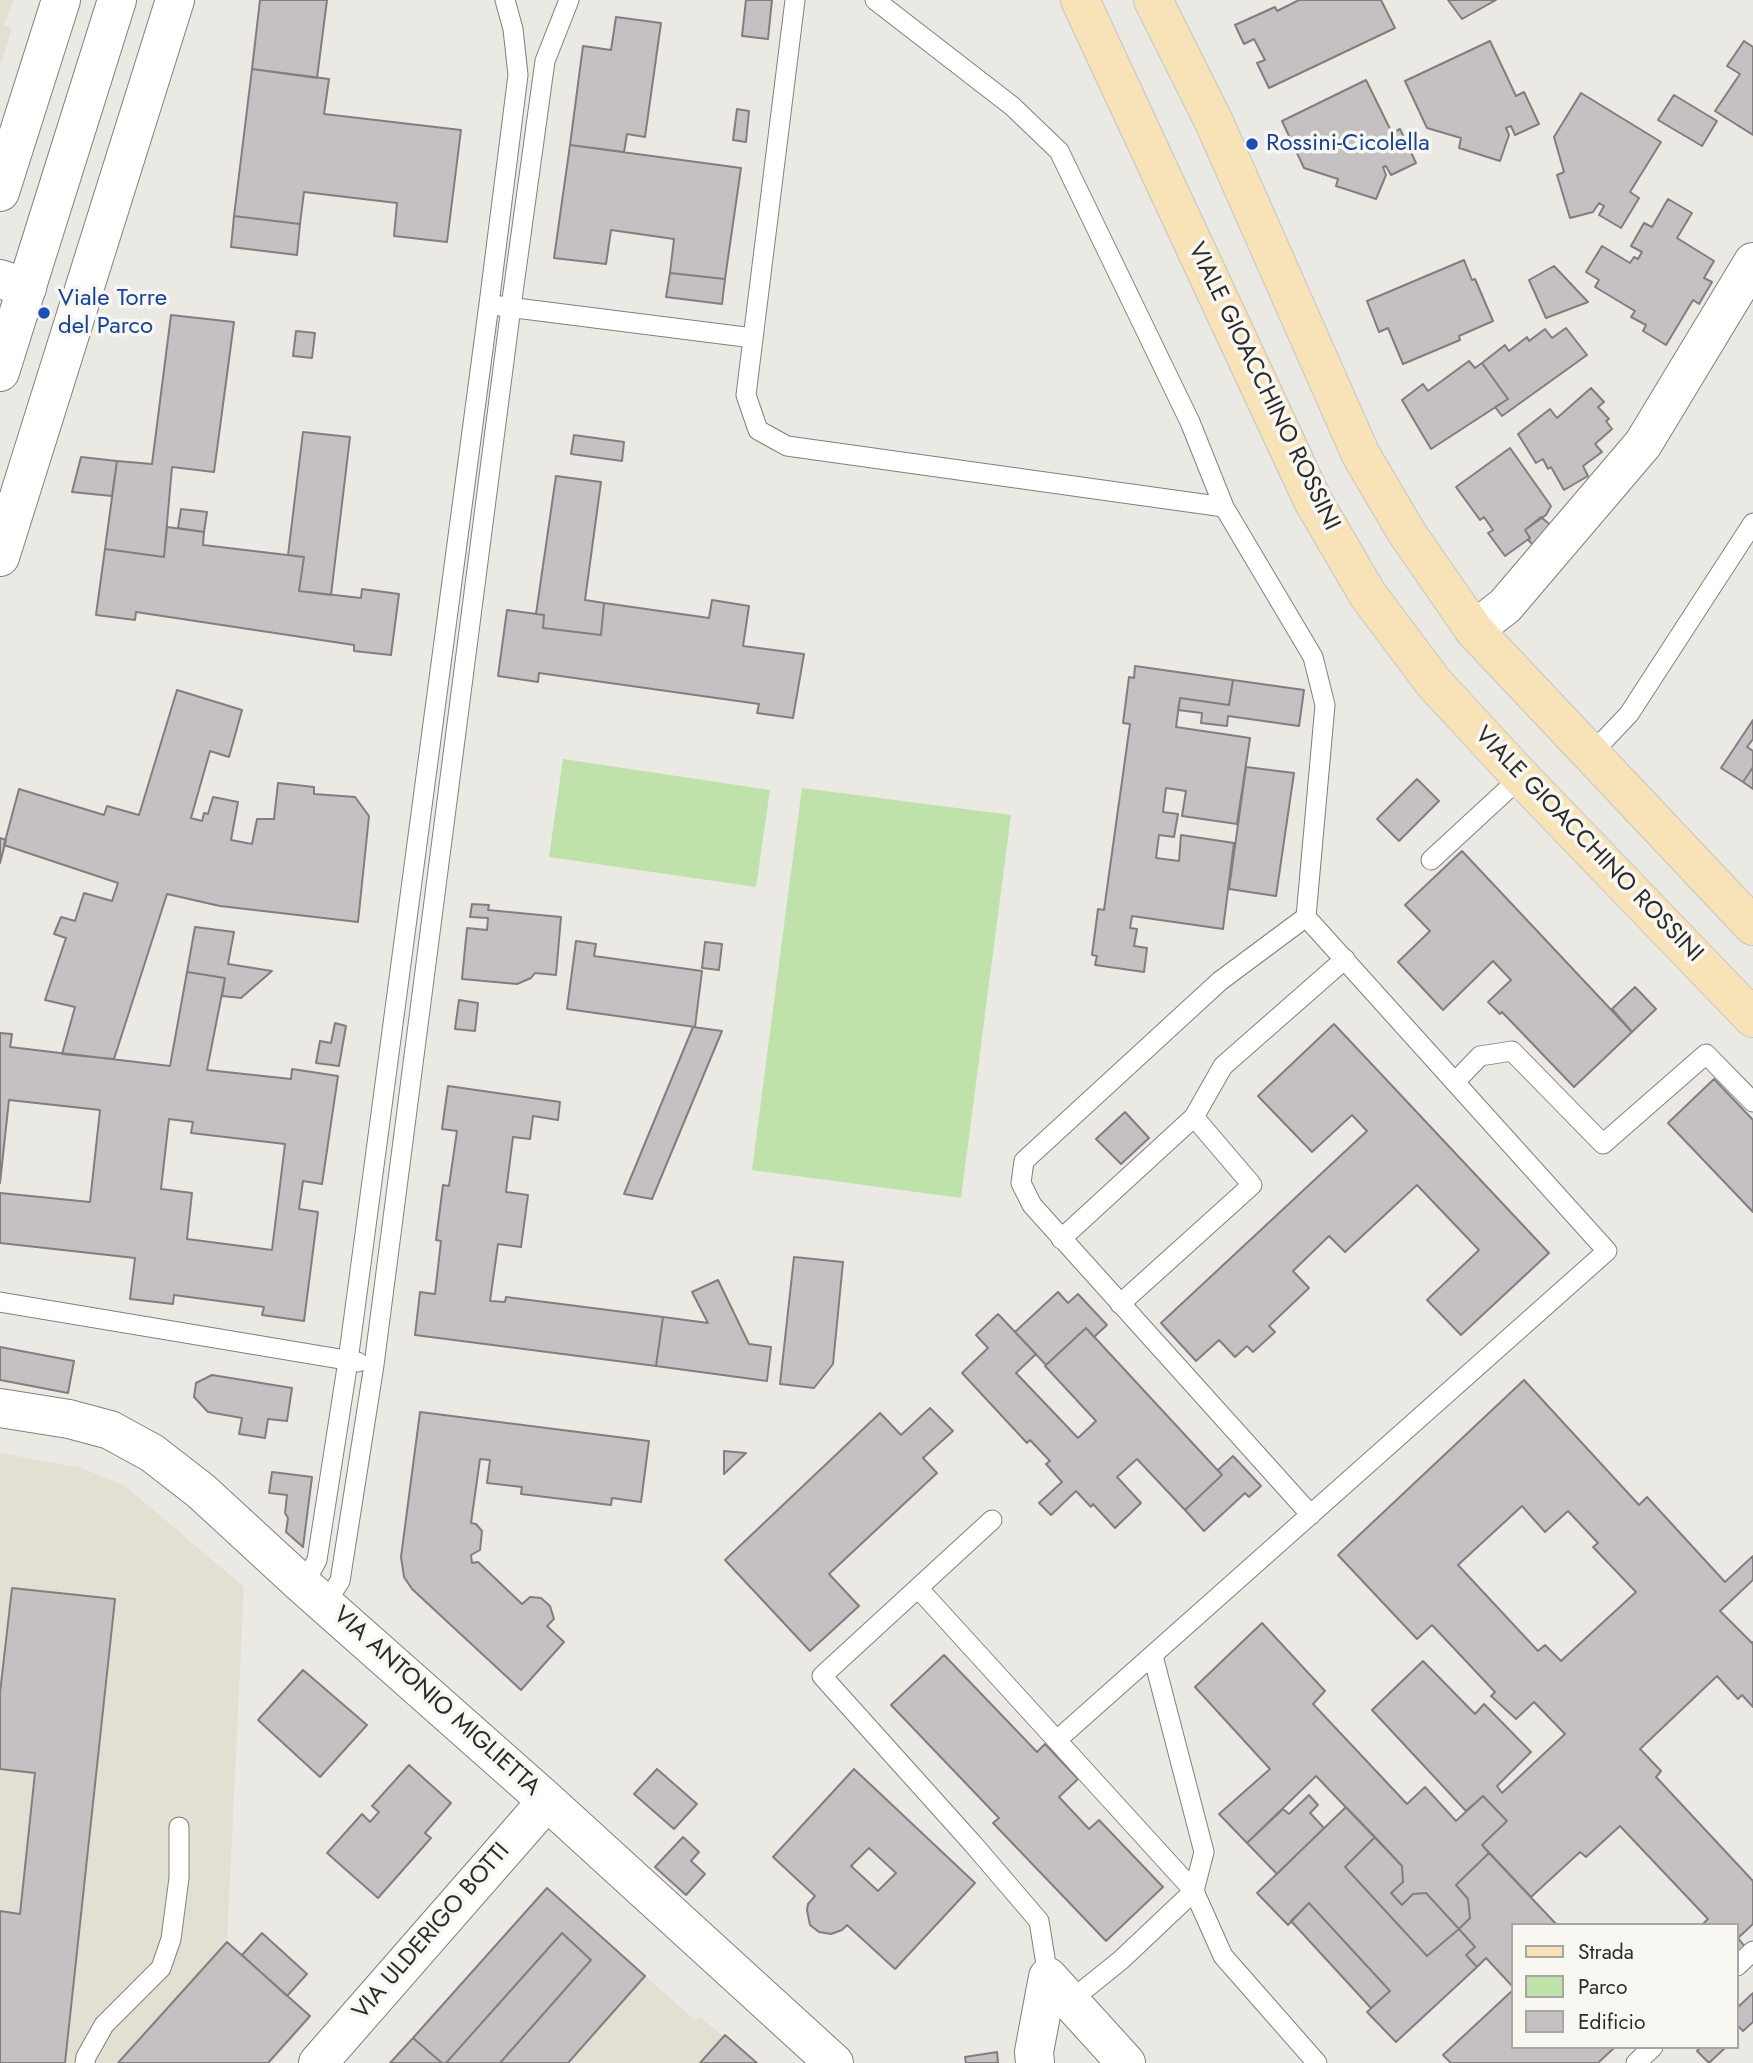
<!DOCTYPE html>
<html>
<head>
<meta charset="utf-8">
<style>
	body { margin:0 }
	#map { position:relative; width:1753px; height:2063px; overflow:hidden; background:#eae9e4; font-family:Jost,sans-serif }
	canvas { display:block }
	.legend { position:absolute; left:1511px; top:1923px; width:228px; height:126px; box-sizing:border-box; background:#f8f7f2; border:2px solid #a6a6a2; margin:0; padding:9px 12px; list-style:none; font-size:21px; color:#2c2c2a }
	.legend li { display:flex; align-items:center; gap:14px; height:35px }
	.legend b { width:35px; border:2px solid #a6a6a2 }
</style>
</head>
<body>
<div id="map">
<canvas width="1753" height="2063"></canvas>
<ul class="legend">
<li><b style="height:9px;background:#f8e2b8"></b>Strada</li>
<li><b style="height:19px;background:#bee2aa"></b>Parco</li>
<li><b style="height:19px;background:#c5c0c2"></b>Edificio</li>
</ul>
</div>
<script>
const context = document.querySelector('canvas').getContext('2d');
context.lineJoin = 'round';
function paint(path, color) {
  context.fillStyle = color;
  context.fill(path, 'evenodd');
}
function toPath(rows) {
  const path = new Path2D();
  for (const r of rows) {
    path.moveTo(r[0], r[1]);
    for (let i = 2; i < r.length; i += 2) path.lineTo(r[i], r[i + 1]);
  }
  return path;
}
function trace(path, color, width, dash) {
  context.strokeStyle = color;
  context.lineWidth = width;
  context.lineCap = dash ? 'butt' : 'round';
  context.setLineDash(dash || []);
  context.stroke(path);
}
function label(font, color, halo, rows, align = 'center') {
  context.font = font + ' Jost,sans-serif';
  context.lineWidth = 7;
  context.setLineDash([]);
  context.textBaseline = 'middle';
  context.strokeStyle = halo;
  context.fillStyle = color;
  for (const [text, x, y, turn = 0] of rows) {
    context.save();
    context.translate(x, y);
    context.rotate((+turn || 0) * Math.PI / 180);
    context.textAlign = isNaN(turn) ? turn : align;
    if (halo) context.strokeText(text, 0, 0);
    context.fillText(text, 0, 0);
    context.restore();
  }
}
paint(toPath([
	[0,0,13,0,4,25,12,28,0,67],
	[0,1453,81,1468,124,1485,244,1587,227,1941,311,2018,271,2063,0,2063],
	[547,1889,696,2021,700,2017,723,2036,725,2035,757,2063,390,2063]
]), '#e2dfd3');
paint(toPath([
	[563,759,770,790,756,887,549,857],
	[802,788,1011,815,961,1198,752,1170]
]), '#bee2aa');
const building = toPath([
	[260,0,327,0,317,78,252,69,260,0],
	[746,0,772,0,768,39,742,36,746,0],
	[1299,0,1381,0,1395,28,1269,88,1257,63,1265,60,1254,39,1244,44,1235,25,1275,7,1277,11,1299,0],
	[1448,0,1496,0,1462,19,1448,0],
	[616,17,661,23,645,137,627,134,624,152,570,145,583,46,611,50,616,17],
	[1490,41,1516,96,1524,92,1539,124,1515,135,1511,126,1506,128,1509,135,1500,161,1459,148,1461,138,1427,128,1405,81,1490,41],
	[1744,41,1753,47,1753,135,1715,111,1740,74,1727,66,1744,41],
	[252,69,329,79,324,114,461,130,447,242,394,236,397,203,304,192,300,224,234,216,252,69],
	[1366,80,1392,133,1400,129,1416,163,1391,175,1386,166,1383,167,1386,175,1376,199,1336,186,1338,179,1304,168,1282,121,1366,80],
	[1581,93,1661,142,1630,192,1639,198,1621,228,1599,215,1604,206,1599,203,1593,212,1570,218,1557,175,1564,172,1554,137,1581,93],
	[1674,95,1717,121,1702,146,1658,120,1674,95],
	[737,109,749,111,746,142,733,140,737,109],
	[570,145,741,168,725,279,670,273,674,239,611,230,606,264,554,258,570,145],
	[1668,199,1692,213,1677,238,1714,261,1704,278,1712,282,1699,304,1693,300,1666,345,1643,331,1646,325,1631,317,1635,311,1595,287,1599,280,1586,272,1602,246,1630,263,1634,257,1638,259,1642,252,1631,246,1644,223,1652,227,1668,199],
	[234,216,300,224,297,255,231,247,234,216],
	[1464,260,1472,280,1475,279,1493,321,1459,336,1460,340,1403,364,1388,328,1379,332,1367,301,1464,260],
	[1554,266,1588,302,1546,318,1529,280,1554,266],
	[670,273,725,279,722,304,666,297,670,273],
	[171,315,234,322,214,472,172,467,164,557,105,549,117,461,152,464,171,315],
	[1566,328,1587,355,1502,416,1495,407,1508,399,1482,363,1505,345,1509,351,1527,337,1529,341,1545,329,1552,338,1566,328],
	[296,331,315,333,312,358,293,356,296,331],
	[1469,361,1475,368,1482,363,1508,399,1431,449,1402,400,1423,384,1428,391,1469,361],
	[1591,388,1604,402,1598,407,1609,419,1606,421,1612,429,1595,444,1602,452,1583,466,1588,476,1564,490,1551,467,1548,469,1543,459,1536,463,1518,434,1550,409,1557,418,1591,388],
	[303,432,350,437,331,595,299,591,304,557,288,555,303,432],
	[574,435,624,442,622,461,571,454,574,435],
	[1510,448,1551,506,1546,515,1525,530,1530,538,1505,556,1488,533,1493,530,1484,517,1480,520,1456,487,1510,448],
	[81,457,117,461,112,496,72,492,81,457],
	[556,476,601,482,585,600,604,603,601,635,543,628,544,615,536,614,556,476],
	[181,509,207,512,204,532,178,528,181,509],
	[1541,517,1555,529,1538,549,1528,540,1530,538,1525,530,1541,517],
	[167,527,204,532,203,545,304,557,299,591,361,598,362,589,399,594,391,655,354,651,354,645,136,612,135,620,96,615,105,549,164,557,167,527],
	[712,600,749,606,743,646,804,654,793,718,757,713,759,704,539,673,538,682,498,676,507,610,544,615,543,628,601,635,604,603,709,618,712,600],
	[1135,666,1233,680,1229,705,1180,698,1176,727,1250,738,1237,824,1182,816,1186,791,1166,788,1163,812,1178,814,1174,837,1159,835,1156,858,1179,861,1181,835,1234,843,1223,929,1132,916,1130,928,1137,929,1134,946,1147,948,1144,972,1095,965,1097,956,1092,955,1098,909,1104,910,1130,724,1123,723,1129,677,1134,678,1135,666],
	[1233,680,1304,690,1299,726,1228,716,1227,726,1201,723,1202,713,1178,710,1180,698,1229,705,1233,680],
	[177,690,242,710,229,757,210,751,191,818,202,821,204,813,208,814,213,797,238,802,231,840,252,844,257,819,274,819,278,783,314,787,314,794,355,797,369,816,358,922,220,906,167,894,114,1059,62,1054,75,1007,45,1000,66,938,54,934,61,917,75,921,84,893,112,901,118,883,4,845,19,789,104,815,107,806,139,815,177,690],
	[1753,720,1753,739,1747,747,1753,751,1753,767,1743,782,1721,768,1753,720],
	[1246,767,1294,773,1276,896,1229,889,1246,767],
	[1753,767,1753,789,1743,782,1753,767],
	[1417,779,1439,801,1399,841,1377,819,1417,779],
	[0,838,6,840,0,863,0,838],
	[1462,851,1632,1032,1574,1087,1502,1012,1500,1014,1488,1002,1511,980,1493,961,1443,1010,1398,962,1430,931,1405,905,1462,851],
	[472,904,489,905,488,910,561,917,556,975,535,973,531,978,517,984,462,979,467,928,487,930,488,918,470,917,472,904],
	[195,927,234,932,228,964,272,971,241,998,222,996,225,978,187,972,195,927],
	[576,941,596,944,594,956,702,971,695,1027,567,1009,576,941],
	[705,942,722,944,719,970,702,968,705,942],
	[187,972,225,978,207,1070,291,1079,292,1069,338,1076,322,1184,303,1181,299,1209,318,1212,304,1321,262,1315,264,1307,174,1295,173,1304,130,1299,135,1258,0,1243,0,1193,90,1202,100,1110,9,1100,0,1183,0,1033,12,1034,10,1047,170,1066,187,972],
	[169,1119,193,1122,191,1133,285,1144,272,1250,187,1239,192,1193,161,1189,169,1119],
	[1635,987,1656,1009,1632,1032,1612,1009,1635,987],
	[459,1000,478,1003,475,1031,455,1029,459,1000],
	[335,1023,346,1026,339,1066,316,1063,320,1041,331,1043,335,1023],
	[1334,1024,1549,1253,1461,1335,1427,1300,1479,1250,1417,1185,1345,1252,1329,1236,1293,1271,1309,1288,1269,1326,1275,1332,1253,1352,1247,1346,1235,1357,1219,1340,1196,1361,1161,1323,1367,1131,1352,1115,1312,1152,1258,1096,1334,1024],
	[693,1027,722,1031,652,1199,624,1194,693,1027],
	[1714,1079,1753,1120,1753,1212,1668,1123,1714,1079],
	[448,1086,560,1102,558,1120,533,1116,530,1139,513,1137,506,1192,528,1195,521,1247,498,1244,490,1301,505,1302,506,1297,663,1317,656,1366,415,1335,420,1292,435,1294,441,1241,436,1240,443,1185,449,1186,457,1131,442,1129,448,1086],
	[1125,1112,1149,1138,1121,1164,1096,1139,1125,1112],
	[794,1257,843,1262,833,1364,814,1388,780,1384,794,1257],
	[718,1280,749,1344,771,1347,767,1381,656,1366,663,1317,708,1323,692,1292,718,1280],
	[1058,1292,1068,1303,1078,1294,1107,1325,1094,1337,1086,1328,1046,1365,1015,1332,1058,1292],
	[998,1314,1036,1354,1016,1373,1078,1438,1096,1421,1045,1366,1086,1328,1222,1475,1185,1510,1137,1459,1117,1477,1141,1503,1115,1528,1093,1504,1091,1507,1076,1491,1051,1515,1039,1503,1062,1482,1046,1464,1050,1461,1030,1440,1027,1443,962,1373,988,1348,976,1335,998,1314],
	[0,1347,74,1361,68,1393,0,1380,0,1347],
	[212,1375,292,1388,287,1421,268,1419,265,1438,239,1434,242,1418,208,1412,194,1397,196,1383,212,1375],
	[1524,1380,1639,1505,1647,1497,1725,1582,1753,1556,1753,1580,1720,1611,1752,1643,1753,1642,1753,1707,1742,1695,1738,1699,1717,1676,1640,1749,1661,1771,1656,1777,1753,1881,1753,1924,1738,1938,1746,1948,1737,1955,1737,1925,1702,1925,1708,1919,1620,1826,1586,1857,1580,1852,1531,1897,1482,1845,1507,1821,1483,1796,1466,1811,1372,1710,1423,1661,1475,1714,1484,1704,1531,1752,1497,1786,1502,1793,1565,1734,1534,1702,1516,1719,1491,1696,1495,1692,1432,1625,1417,1639,1338,1555,1524,1380],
	[1522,1506,1545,1532,1568,1511,1598,1543,1593,1547,1636,1592,1561,1661,1545,1645,1538,1651,1458,1565,1522,1506],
	[930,1408,953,1431,923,1458,937,1473,829,1574,859,1606,810,1651,725,1560,880,1413,901,1435,930,1408],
	[420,1412,649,1441,641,1502,612,1498,611,1505,521,1494,522,1487,487,1483,490,1460,480,1459,471,1523,476,1524,482,1531,480,1550,471,1555,472,1563,478,1562,522,1604,530,1597,541,1598,550,1606,554,1619,547,1626,564,1642,521,1690,412,1589,404,1577,401,1557,420,1412],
	[724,1451,746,1453,724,1474,724,1451],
	[1233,1456,1261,1486,1249,1497,1245,1493,1204,1531,1185,1510,1222,1475,1218,1470,1233,1456],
	[272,1472,312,1477,303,1547,286,1532,288,1518,285,1513,287,1495,269,1493,272,1472],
	[12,1588,115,1599,65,2063,0,2063,0,1911,20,1914,35,1773,0,1769,0,1693,12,1588],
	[1262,1623,1325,1691,1313,1704,1407,1804,1425,1787,1456,1821,1483,1796,1507,1821,1482,1845,1489,1853,1456,1885,1468,1899,1470,1918,1459,1929,1426,1893,1413,1894,1402,1905,1391,1893,1403,1882,1402,1866,1316,1776,1247,1843,1219,1814,1270,1769,1195,1687,1262,1623],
	[944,1655,1037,1752,1045,1744,1078,1779,1059,1797,1089,1829,1099,1820,1163,1887,1106,1941,993,1823,999,1818,891,1705,944,1655],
	[303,1670,367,1725,320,1777,258,1720,303,1670],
	[409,1765,451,1803,425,1833,431,1838,378,1898,327,1853,362,1814,370,1822,379,1812,372,1806,409,1765],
	[657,1769,697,1804,674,1829,634,1794,657,1769],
	[854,1769,975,1883,895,1969,847,1925,842,1930,831,1934,819,1932,810,1925,807,1910,808,1904,815,1896,773,1857,854,1769],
	[869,1848,896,1873,878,1891,851,1866,869,1848],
	[1309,1795,1318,1805,1310,1813,1324,1828,1277,1874,1247,1843,1283,1809,1289,1814,1309,1795],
	[1346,1807,1375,1837,1345,1867,1427,1956,1459,1929,1475,1947,1466,1955,1477,1967,1396,2042,1367,2012,1390,1991,1309,1903,1288,1925,1257,1893,1346,1807],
	[683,1837,699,1852,691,1861,705,1874,686,1895,655,1867,683,1837],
	[1375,1837,1402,1866,1403,1882,1391,1893,1402,1905,1413,1894,1426,1893,1459,1929,1427,1956,1345,1867,1375,1837],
	[1489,1853,1557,1925,1513,1925,1513,1987,1486,1958,1477,1967,1466,1955,1475,1947,1459,1929,1470,1918,1468,1899,1456,1885,1489,1853],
	[547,1888,645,1976,568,2063,500,2063,591,1960,562,1933,446,2063,442,2063,413,2038,547,1888],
	[1309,1903,1390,1991,1371,2008,1291,1921,1309,1903],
	[262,1933,307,1974,287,1996,242,1955,262,1933],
	[562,1933,591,1960,500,2063,446,2063,562,1933],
	[227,1942,310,2016,268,2063,118,2063,227,1942],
	[1513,1990,1513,2047,1615,2047,1598,2063,1451,2063,1443,2055,1513,1990],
	[1753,1993,1753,2022,1743,2031,1737,2025,1737,2008,1753,1993],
	[725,2035,757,2063,700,2063,725,2035],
	[413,2038,442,2063,390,2063,413,2038],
	[1701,2047,1726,2047,1709,2063,1697,2051,1701,2047],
	[997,2052,998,2063,966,2063,965,2057,997,2052]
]);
paint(building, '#c5c0c2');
trace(building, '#827d80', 2);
const lane = toPath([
	[795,0,746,395,758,430,787,446,1224,507],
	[875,0,1012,106,1059,151,1190,422,1224,507,1313,657,1325,705,1306,917,1607,1251,1057,1740],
	[500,306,753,338],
	[1591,754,1629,714,1753,523],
	[1431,860,1521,777],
	[1306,917,1220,981,1024,1161,1021,1183,1032,1205,1311,1515],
	[1455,1082,1480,1056,1512,1051,1603,1144,1706,1054,1753,1102],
	[1061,1239,1194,1117,1223,1066,1345,959],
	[0,1302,358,1362],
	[1120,1304,1252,1185,1194,1117],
	[992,1520,822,1676,973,1844,1039,1921,1048,1977],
	[303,1585,317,1560,348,1361,489,304,518,75,513,29,505,0],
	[918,1588,1194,1891,1223,1956,1317,2063],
	[325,1604,340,1581,374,1365,511,307,545,61,569,0],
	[1737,1966,1753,1951],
	[1070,2001,1121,1960,1194,1891,1204,1852,1153,1656],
	[85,2063,86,2057,104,2025,161,1968,171,1939,179,1878,179,1827],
	[1636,2063,1653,2047]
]);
const street = toPath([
	[0,279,27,288],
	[0,557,175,0],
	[1474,630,1505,606,1643,444,1753,262],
	[0,1408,69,1419,110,1430,152,1453,201,1491,303,1585,547,1801,834,2063],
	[318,2063,547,1801],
	[1035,2063,1034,2052,1048,1977,1126,2063]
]);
const secondary = toPath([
	[0,192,61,0],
	[0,372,117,0]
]);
const primary = toPath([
	[1080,0,1313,501,1368,595,1434,683,1521,777,1753,1018],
	[1153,0,1214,122,1361,455,1407,533,1474,630,1753,926]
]);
trace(lane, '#81807c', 21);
trace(street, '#81807c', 40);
trace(secondary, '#81807c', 40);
trace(primary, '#c4c4c3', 40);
trace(lane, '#fff', 19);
trace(street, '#fff', 38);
trace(secondary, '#fff', 38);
trace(primary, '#f8e2b8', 38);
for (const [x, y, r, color] of [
	[1252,144,7,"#1a4fb4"],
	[44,313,7,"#1a4fb4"]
]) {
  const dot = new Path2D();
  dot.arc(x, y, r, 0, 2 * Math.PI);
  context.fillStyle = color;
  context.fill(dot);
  trace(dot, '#f8f7f2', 2.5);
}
label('24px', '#164399', '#f8f7f2', [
	["Rossini-Cicolella",1266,144],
	["Viale Torre",58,299],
	["del Parco",58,327]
], 'left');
label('24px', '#2c2c2a', '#f8f7f2', [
	["VIALE GIOACCHINO ROSSINI",1263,387,64],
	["VIALE GIOACCHINO ROSSINI",1588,845,46],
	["VIA ANTONIO MIGLIETTA",436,1702,42],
	["VIA ULDERIGO BOTTI",432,1932,-49]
]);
</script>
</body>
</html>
